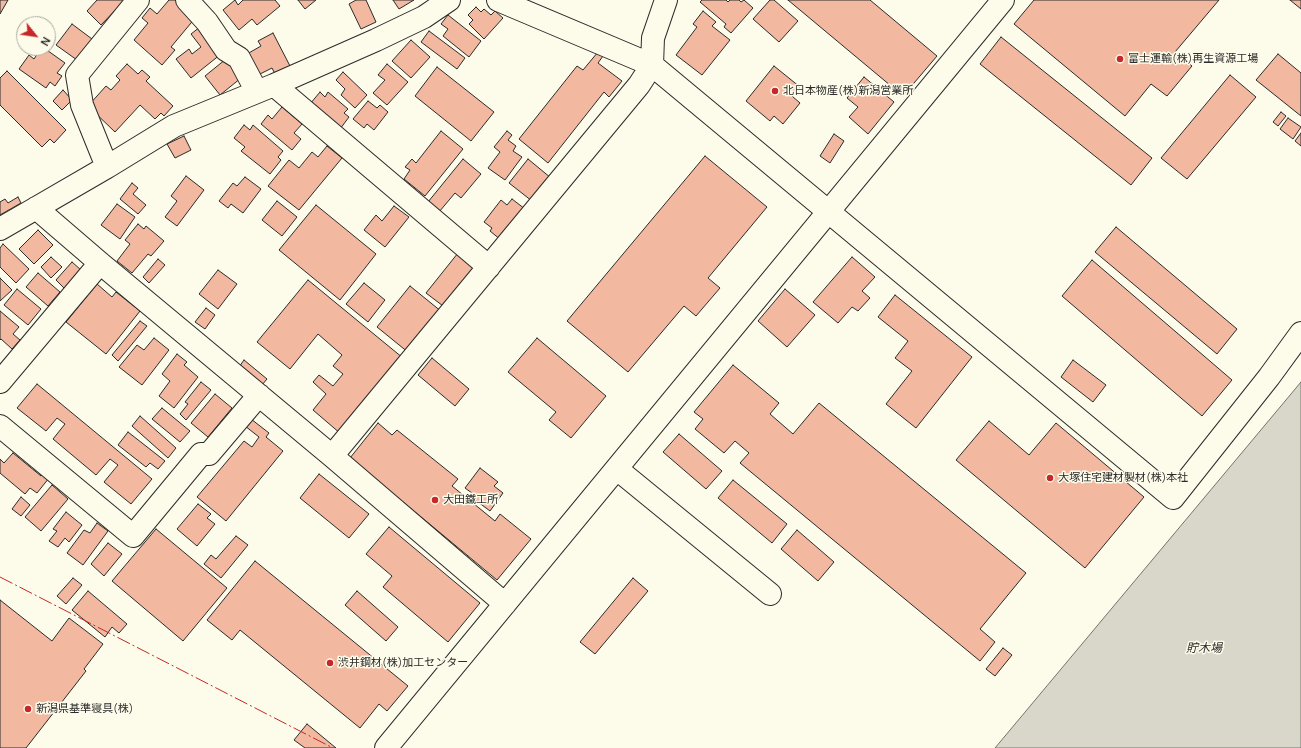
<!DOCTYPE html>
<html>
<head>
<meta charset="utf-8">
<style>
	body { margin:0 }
	#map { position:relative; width:1301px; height:748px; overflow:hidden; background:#fdfbea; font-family:Manrope,sans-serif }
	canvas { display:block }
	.north { position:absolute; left:16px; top:16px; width:40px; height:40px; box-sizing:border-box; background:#fdfbea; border:1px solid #a9a89e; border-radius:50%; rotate:120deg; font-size:11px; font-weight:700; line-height:16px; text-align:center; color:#2b2b2b }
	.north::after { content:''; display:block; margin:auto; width:14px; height:18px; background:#c62828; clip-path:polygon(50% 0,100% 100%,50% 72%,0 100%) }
</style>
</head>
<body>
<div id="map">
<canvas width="1301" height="748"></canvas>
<div class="north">N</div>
</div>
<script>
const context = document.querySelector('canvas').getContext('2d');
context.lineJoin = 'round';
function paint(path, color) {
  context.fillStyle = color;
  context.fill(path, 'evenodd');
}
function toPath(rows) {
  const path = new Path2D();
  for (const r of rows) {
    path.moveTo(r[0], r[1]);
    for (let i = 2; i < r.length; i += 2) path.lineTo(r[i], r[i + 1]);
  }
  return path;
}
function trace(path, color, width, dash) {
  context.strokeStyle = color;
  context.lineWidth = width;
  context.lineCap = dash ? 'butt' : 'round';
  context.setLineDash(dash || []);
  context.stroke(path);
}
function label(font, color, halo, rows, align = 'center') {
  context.font = font + ' Manrope,"Noto Sans JP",sans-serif';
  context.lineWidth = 3;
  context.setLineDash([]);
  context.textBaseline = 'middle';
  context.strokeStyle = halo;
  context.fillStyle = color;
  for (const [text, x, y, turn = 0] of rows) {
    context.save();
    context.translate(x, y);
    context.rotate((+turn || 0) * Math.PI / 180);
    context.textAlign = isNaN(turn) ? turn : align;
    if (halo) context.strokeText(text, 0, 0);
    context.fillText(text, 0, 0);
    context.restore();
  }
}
const water = toPath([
	[1301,382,1301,748,995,748,1301,382]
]);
paint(water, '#d8d7c9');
trace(water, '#74746e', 1);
const building = toPath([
	[0,0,8,0,0,14,0,0],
	[97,0,125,0,101,25,87,11,97,0],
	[169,0,175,0,196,17,171,47,175,50,162,65,134,40,148,23,142,18,150,8,157,14,169,0],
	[235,0,238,5,243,0,275,0,280,6,257,25,252,19,239,30,223,10,235,0],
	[298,0,316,0,305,9,298,0],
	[356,0,366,0,376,22,361,29,349,4,356,0],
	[393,0,414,0,399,9,393,0],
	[702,0,726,0,728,2,730,0,739,0,741,2,744,0,753,8,731,33,724,27,726,24,700,2,702,0],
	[770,0,774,0,798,21,779,42,753,19,770,0],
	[788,0,870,0,937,56,903,96,788,0],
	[1034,0,1219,0,1175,52,1192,66,1167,96,1151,84,1125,116,1014,24,1034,0],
	[1290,0,1301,0,1301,9,1290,0],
	[476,7,481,12,484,9,491,15,495,11,503,18,484,39,469,24,473,20,468,15,476,7],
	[703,11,716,22,712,26,730,40,702,75,676,55,697,27,693,24,703,11],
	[448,15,481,41,469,57,443,36,448,29,441,24,448,15],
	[72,24,92,39,77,60,56,45,72,24],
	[200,27,221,54,191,78,176,59,189,49,192,54,201,47,191,34,200,27],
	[429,31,465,58,457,69,421,42,429,31],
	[273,33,290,66,275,74,272,68,258,75,247,54,261,46,258,41,273,33],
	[1001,37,1152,158,1131,185,980,64,1001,37],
	[411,40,430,57,411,78,392,61,411,40],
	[41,48,44,48,65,63,57,73,62,76,55,86,50,82,46,88,19,69,29,55,34,59,41,48],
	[598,52,603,56,598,63,622,81,609,97,604,92,548,163,519,139,577,66,583,70,598,52],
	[1278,54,1301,73,1301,116,1256,80,1278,54],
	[226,59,241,78,220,95,205,76,226,59],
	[127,64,138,74,142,70,150,77,146,81,173,106,164,116,161,113,155,119,140,105,115,132,88,106,106,86,111,90,120,80,116,76,127,64],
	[387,64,408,82,387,105,373,93,385,80,378,75,387,64],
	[774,66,800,87,792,96,800,103,783,124,774,116,770,121,746,101,774,66],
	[437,67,494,112,471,141,415,96,437,67],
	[7,71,66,130,54,143,50,139,42,147,0,105,0,78,7,71],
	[343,72,367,95,355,108,341,95,345,89,336,80,343,72],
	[1230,75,1256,97,1187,179,1161,158,1230,75],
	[864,77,894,102,868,134,849,117,858,107,847,98,864,77],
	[63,90,72,100,62,110,53,101,63,90],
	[320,92,325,97,328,92,348,109,344,113,349,117,340,129,310,104,320,92],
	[368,101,377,108,380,105,388,112,374,130,367,124,364,128,353,119,368,101],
	[282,107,302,124,294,133,301,139,292,150,261,124,268,115,272,119,282,107],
	[1281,112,1286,116,1278,126,1273,122,1281,112],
	[1288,118,1301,127,1293,139,1280,129,1288,118],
	[244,125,250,130,253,125,283,151,278,157,281,160,270,174,241,151,245,147,234,138,244,125],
	[441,131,463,149,425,196,404,179,410,170,405,167,412,159,416,163,441,131],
	[507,131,512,135,508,140,516,146,513,151,522,157,505,180,488,168,500,152,494,147,507,131],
	[1301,133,1301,146,1295,141,1301,133],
	[834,134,844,141,830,163,820,156,834,134],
	[184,136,191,150,175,158,167,144,184,136],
	[327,146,342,158,299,210,268,186,289,160,299,168,312,152,318,157,327,146],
	[705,156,767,207,708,278,720,288,696,316,684,306,628,372,567,321,705,156],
	[463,159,481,174,461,198,455,193,439,212,428,202,463,159],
	[528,159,551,178,532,201,509,183,528,159],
	[186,176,204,190,177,226,165,217,177,201,171,196,186,176],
	[245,177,261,189,243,213,231,204,228,208,219,201,233,183,237,186,245,177],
	[132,183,138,188,133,194,146,205,138,214,120,199,132,183],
	[18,197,21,203,0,215,0,202,5,199,8,203,18,197],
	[512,199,525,209,501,240,490,231,492,228,484,222,501,200,507,205,512,199],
	[277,201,297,217,282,236,262,220,277,201],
	[117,204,135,217,120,239,101,225,117,204],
	[316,205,376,254,340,300,279,250,316,205],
	[394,206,409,217,385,247,364,230,376,215,382,221,394,206],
	[138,224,144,229,146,226,164,241,151,256,148,254,132,273,117,261,130,244,125,240,138,224],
	[1116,227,1237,329,1217,354,1095,252,1116,227],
	[38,230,53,245,34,264,19,249,38,230],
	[3,244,29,269,16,283,0,267,0,248,3,244],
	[458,253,478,269,447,309,426,293,458,253],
	[51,257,62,267,51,278,41,267,51,257],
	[852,257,875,277,862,291,870,298,858,311,852,307,838,323,813,302,852,257],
	[158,259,165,265,149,283,143,277,158,259],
	[1092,260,1232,380,1202,416,1062,296,1092,260],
	[72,262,81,270,65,289,56,280,72,262],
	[218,270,237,284,218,309,199,294,218,270],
	[38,273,60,292,48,306,26,287,38,273],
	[0,278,12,290,0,301,0,278],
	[308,280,403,358,341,434,313,410,326,394,313,382,319,375,333,386,343,374,333,366,342,355,318,334,290,369,257,342,308,280],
	[364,283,385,300,368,322,346,304,364,283],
	[97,284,112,297,116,292,140,311,106,354,66,322,97,284],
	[410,286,442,312,409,353,377,327,410,286],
	[17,289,41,309,28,325,4,305,17,289],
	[785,289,815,315,787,347,758,321,785,289],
	[895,295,972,357,916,428,886,404,912,371,895,358,908,341,878,317,895,295],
	[206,308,215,315,205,329,195,322,206,308],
	[0,311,19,327,13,334,20,340,12,349,1,339,0,340,0,311],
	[140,321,147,326,118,361,112,355,140,321],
	[154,338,169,350,142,385,119,367,137,345,144,350,154,338],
	[537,338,606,396,571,438,549,420,556,412,508,372,537,338],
	[177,354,187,362,184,365,198,377,174,408,159,396,170,381,162,374,177,354],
	[432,358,469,389,455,406,418,375,432,358],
	[244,360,267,379,262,385,239,367,244,360],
	[1073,360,1106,385,1093,402,1061,377,1073,360],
	[733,365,779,403,770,414,793,434,819,403,1026,573,980,629,995,642,980,661,740,463,749,453,735,441,724,453,695,429,703,419,694,412,733,365],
	[201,382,211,390,186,420,180,414,188,404,185,402,201,382],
	[37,384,152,479,131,504,104,482,118,465,110,459,96,475,53,439,65,424,57,418,46,431,17,408,37,384],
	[215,394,232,408,208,437,191,423,215,394],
	[162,408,190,431,180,442,152,419,162,408],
	[140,416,176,448,168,458,132,426,140,416],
	[251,419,269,433,266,437,283,451,226,521,197,497,244,441,252,447,259,437,245,426,251,419],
	[989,421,1029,455,1056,423,1144,497,1085,568,956,460,989,421],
	[378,423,392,435,397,430,458,479,452,486,495,521,500,514,531,539,497,580,350,458,378,423],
	[128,432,165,461,158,469,150,463,146,467,118,445,128,432],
	[679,434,722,471,706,489,663,452,679,434],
	[13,453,41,476,43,473,49,478,37,493,30,488,25,494,0,473,0,459,4,463,13,453],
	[480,468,498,482,494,486,503,493,490,511,474,499,476,496,465,488,480,468],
	[319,474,369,514,349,538,300,498,319,474],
	[733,480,787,524,772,543,718,498,733,480],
	[52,485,68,499,41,531,25,517,52,485],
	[21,497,30,505,21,516,12,509,21,497],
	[198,504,211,514,207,518,215,524,197,546,177,529,198,504],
	[66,512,82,525,69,542,65,538,58,547,49,541,57,531,53,529,66,512],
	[97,523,108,531,83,565,67,553,84,530,90,533,97,523],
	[389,527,480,603,448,642,383,587,392,576,366,554,389,527],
	[156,529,227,588,183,641,112,581,156,529],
	[797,530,834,562,818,581,781,549,797,530],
	[236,536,248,545,221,578,204,564,211,555,216,559,236,536],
	[108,543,122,554,104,576,91,564,108,543],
	[255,561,408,686,387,711,379,704,360,728,240,630,232,640,207,620,255,561],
	[73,578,82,585,66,604,57,596,73,578],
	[633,578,648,591,595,654,580,642,633,578],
	[88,591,127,624,119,633,112,627,105,637,72,610,88,591],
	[357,591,398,627,386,641,345,605,357,591],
	[0,600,52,641,69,618,103,644,84,669,86,671,26,748,0,748,0,600],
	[1003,648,1012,655,995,676,986,669,1003,648],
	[307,724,336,748,305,748,294,740,307,724]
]);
paint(building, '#f2b8a0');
trace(building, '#2b2b2b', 1);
const minor = toPath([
	[187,0,207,22,226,50,239,58,257,92],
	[498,0,652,65,1173,498,1269,377,1301,333],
	[274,85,489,267],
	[107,167,82,105,77,75,138,0],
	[36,208,100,263,332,456,505,604],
	[0,229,107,167,174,126,274,85,376,40,424,17,449,0],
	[0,382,100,263],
	[0,426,133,536,201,454,209,454,259,395],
	[332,456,639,85,652,65,653,38,666,0],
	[617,469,770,594],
	[386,748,1003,0]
]);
trace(minor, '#2b2b2b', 24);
trace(minor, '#fdfbea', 22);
trace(toPath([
	[0,577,333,748]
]), '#c62828', 1, [14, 3, 2, 3]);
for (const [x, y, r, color] of [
	[1120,59,4,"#c62828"],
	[775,91,4,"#c62828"],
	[1050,478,4,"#c62828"],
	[435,500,4,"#c62828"],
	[330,663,4,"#c62828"],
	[28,709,4,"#c62828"]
]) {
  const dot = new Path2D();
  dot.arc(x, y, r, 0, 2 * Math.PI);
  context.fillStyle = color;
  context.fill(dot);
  trace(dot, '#fdfbea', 1.5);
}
label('11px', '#2b2b2b', '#fdfbea', [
	["富士運輸(株)再生資源工場",1128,59],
	["北日本物産(株)新潟営業所",783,91],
	["大塚住宅建材製材(株)本社",1058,478],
	["大田鐵工所",443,500],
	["渋井鋼材(株)加工センター",338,663],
	["新潟県基準寝具(株)",36,709]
], 'left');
label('italic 12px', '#2b2b2b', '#fdfbea', [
	["貯木場",1204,649]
]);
</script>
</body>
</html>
